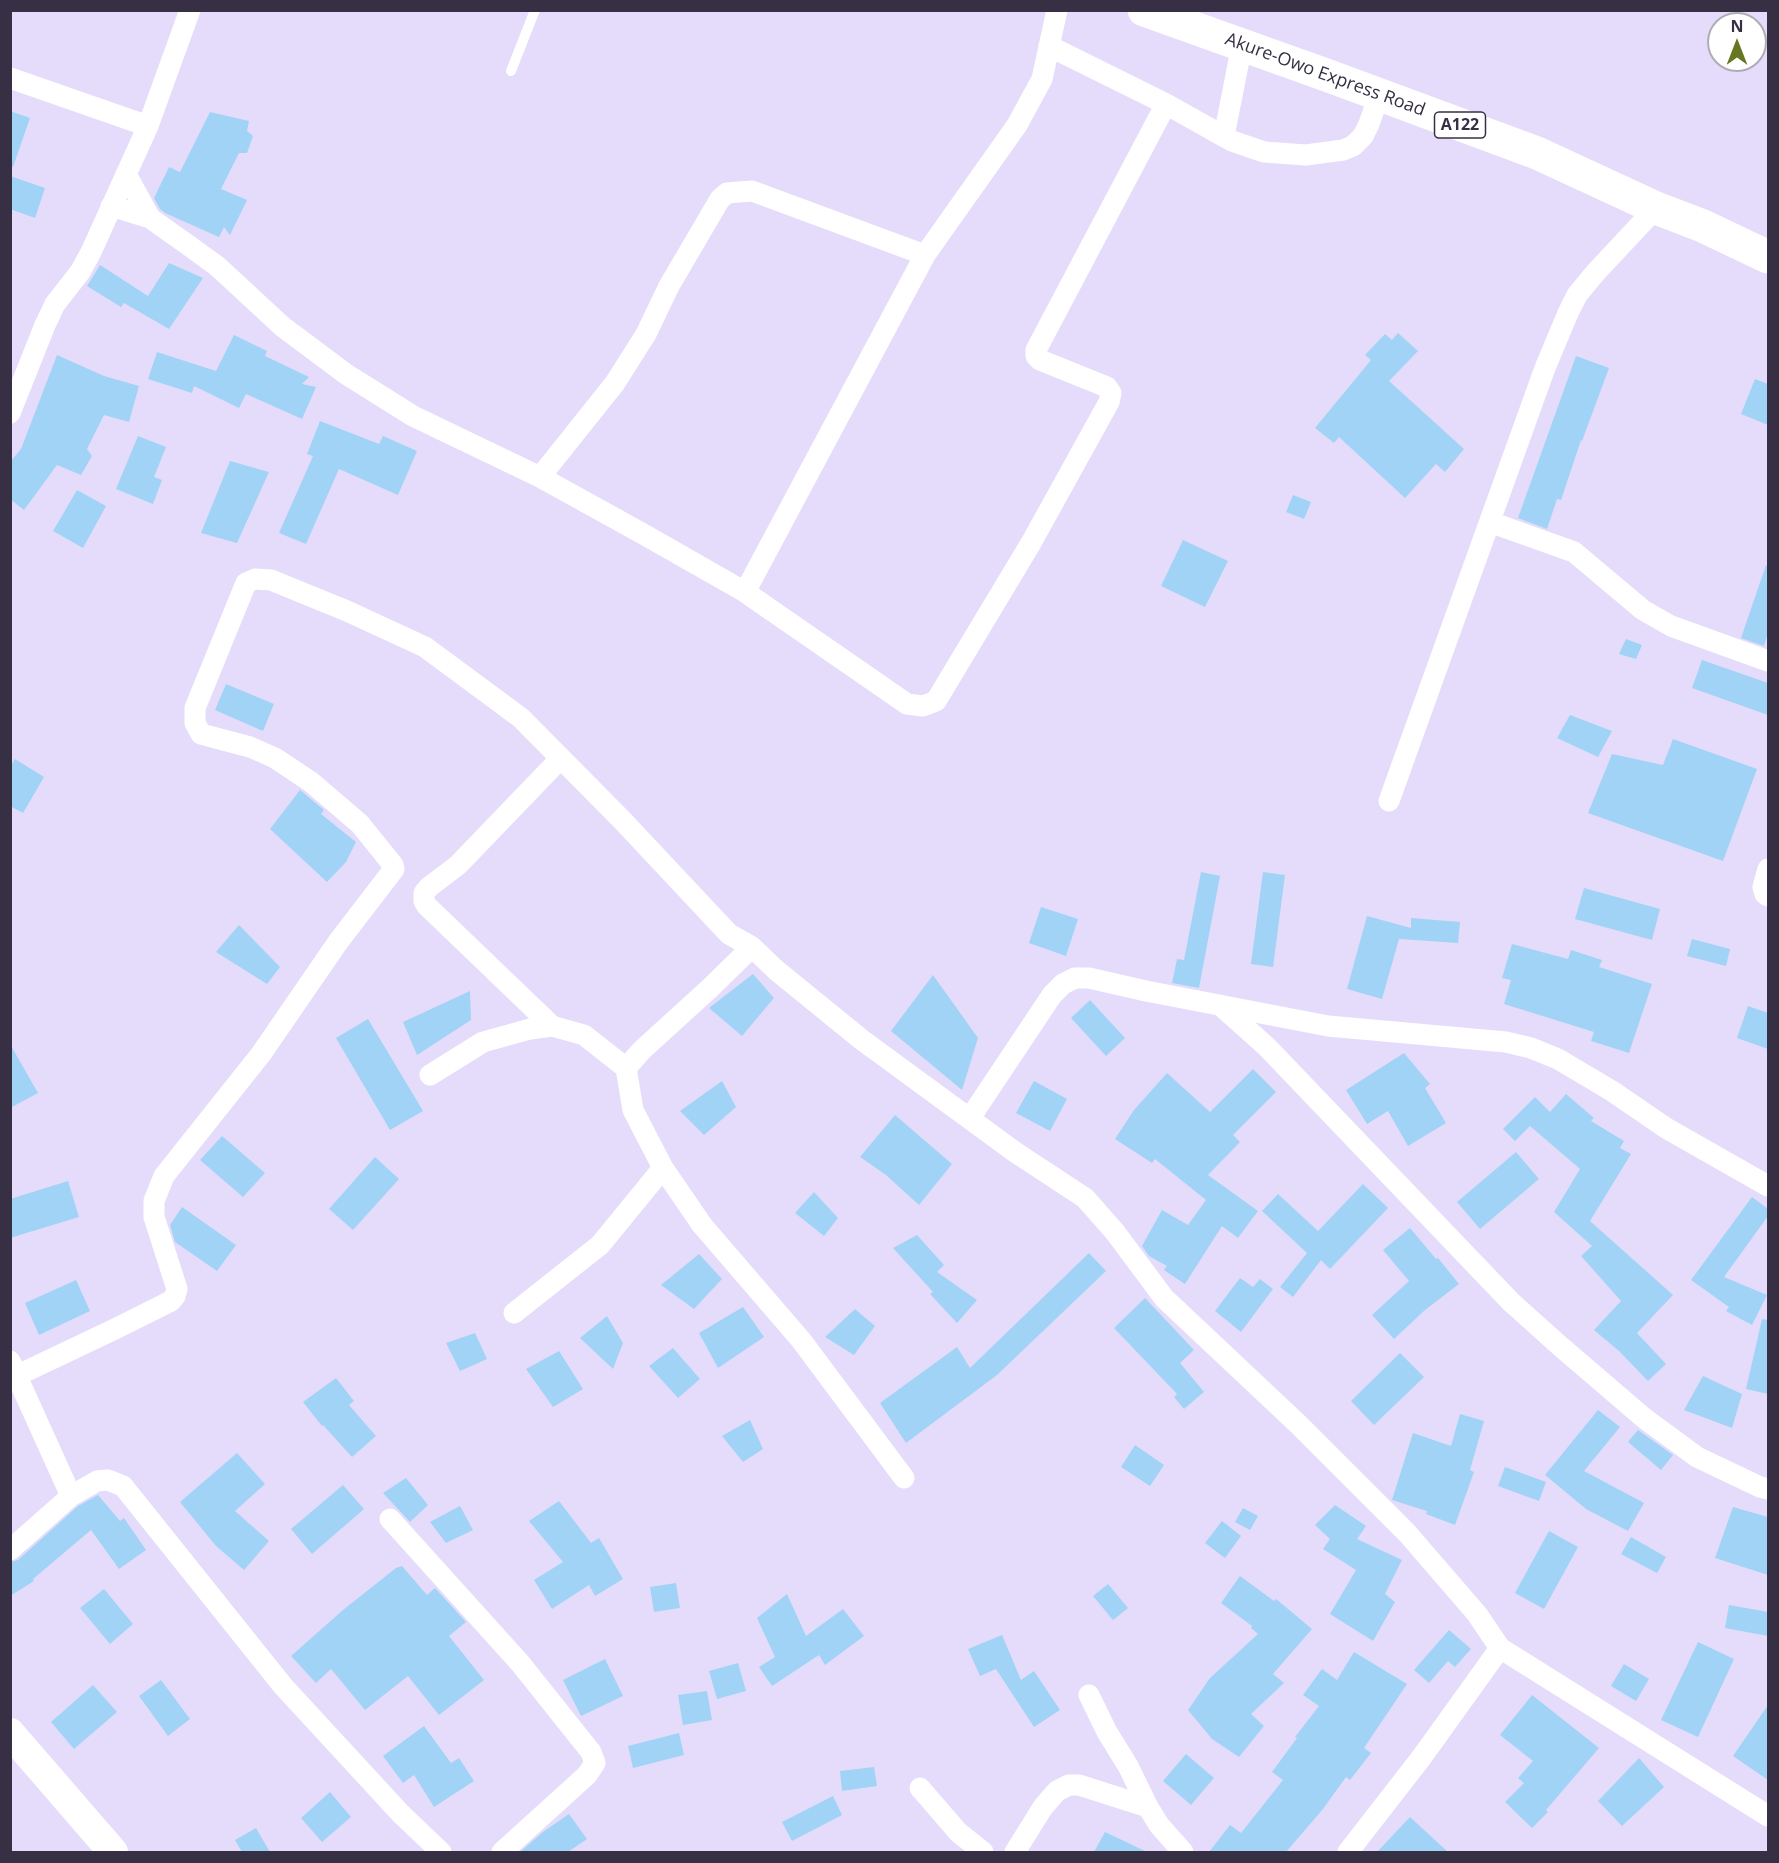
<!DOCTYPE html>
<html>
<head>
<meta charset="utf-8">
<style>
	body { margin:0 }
	#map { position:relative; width:1779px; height:1863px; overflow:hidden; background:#e5dcfb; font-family:"Open Sans",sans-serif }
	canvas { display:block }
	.frame { position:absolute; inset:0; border:12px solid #373044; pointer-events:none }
	.north { position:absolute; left:1707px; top:12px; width:60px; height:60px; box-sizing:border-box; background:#fff; border:2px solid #afacb4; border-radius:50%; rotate:0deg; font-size:16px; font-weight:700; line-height:24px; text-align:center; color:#373044 }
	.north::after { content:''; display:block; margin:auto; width:21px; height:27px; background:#677623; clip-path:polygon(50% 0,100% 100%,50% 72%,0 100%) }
</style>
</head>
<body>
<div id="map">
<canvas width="1779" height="1863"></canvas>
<div class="frame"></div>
<div class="north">N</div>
</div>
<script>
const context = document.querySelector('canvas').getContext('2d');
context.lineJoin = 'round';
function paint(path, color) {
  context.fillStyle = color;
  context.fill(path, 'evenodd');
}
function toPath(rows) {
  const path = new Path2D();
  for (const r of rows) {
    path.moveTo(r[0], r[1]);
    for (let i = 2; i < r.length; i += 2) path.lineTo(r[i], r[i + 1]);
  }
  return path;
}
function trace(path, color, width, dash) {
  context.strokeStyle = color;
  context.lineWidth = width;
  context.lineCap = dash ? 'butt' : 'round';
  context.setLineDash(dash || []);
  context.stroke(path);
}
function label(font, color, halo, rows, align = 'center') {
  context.font = font + ' "Open Sans",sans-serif';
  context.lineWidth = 6;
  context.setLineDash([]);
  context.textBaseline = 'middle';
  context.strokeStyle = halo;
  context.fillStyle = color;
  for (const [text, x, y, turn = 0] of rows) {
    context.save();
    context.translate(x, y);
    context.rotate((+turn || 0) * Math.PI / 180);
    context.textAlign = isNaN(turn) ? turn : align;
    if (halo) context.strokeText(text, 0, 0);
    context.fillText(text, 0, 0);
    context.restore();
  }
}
paint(toPath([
	[10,111,30,118,13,167,10,167],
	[210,112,249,121,247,131,253,136,247,153,239,153,221,189,247,200,230,235,224,227,219,237,165,213,160,209,154,198,169,167,180,172],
	[10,176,45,188,35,218,10,209],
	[169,263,203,278,169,329,124,303,121,307,87,286,100,265,148,296],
	[1398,333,1418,351,1389,381,1464,449,1445,472,1436,464,1405,498,1339,437,1334,443,1315,428,1371,360,1365,355,1385,334,1392,340],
	[234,335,267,351,265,356,309,377,302,384,316,387,302,419,246,394,239,408,194,386,192,393,148,379,157,352,216,371],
	[57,355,104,376,139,386,129,422,104,415,87,449,92,456,81,475,57,465,24,510,10,499,10,462,21,449],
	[1576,356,1609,368,1582,441,1581,440,1561,500,1557,499,1547,529,1518,518],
	[1755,379,1768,384,1768,425,1741,414],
	[320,421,379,444,383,436,417,451,398,495,339,469,306,544,279,533,313,456,307,454],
	[138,436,166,447,154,477,162,480,153,504,116,489],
	[230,461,269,472,237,543,201,533],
	[77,490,106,506,83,548,53,531],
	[1293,495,1311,502,1304,519,1286,512],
	[1183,540,1228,561,1205,607,1161,586],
	[1766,565,1768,566,1768,632,1764,646,1741,638],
	[1626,639,1642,645,1636,659,1619,654],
	[1702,660,1768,683,1768,715,1692,688],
	[226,684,274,704,263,731,215,710],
	[1570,715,1612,731,1598,757,1557,738],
	[1673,739,1757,769,1723,861,1588,813,1612,754,1663,765],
	[15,759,44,777,23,813,10,806,10,767],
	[300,790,324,810,321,814,356,842,346,862,327,882,270,829],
	[1201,872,1220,876,1199,988,1172,983,1177,959,1184,960],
	[1263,872,1285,875,1273,967,1251,964],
	[1584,888,1660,909,1652,940,1575,919],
	[1041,907,1078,919,1066,956,1029,943],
	[1367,916,1411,928,1411,918,1460,922,1458,943,1399,939,1382,999,1347,989],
	[239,925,280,967,267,984,216,952],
	[1692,939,1730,949,1726,966,1687,956],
	[1512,944,1568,959,1571,950,1602,960,1599,967,1652,984,1629,1053,1591,1041,1594,1032,1504,1004,1511,980,1502,978],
	[753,974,774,998,742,1036,709,1008],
	[933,975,978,1038,962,1090,891,1031],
	[470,991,471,1020,417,1055,403,1022],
	[1090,1000,1125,1038,1106,1056,1071,1018],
	[1748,1006,1768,1013,1768,1049,1737,1038],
	[368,1019,423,1111,390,1130,336,1038],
	[10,1044,38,1093,10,1108],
	[1404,1053,1430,1084,1425,1088,1446,1123,1408,1146,1388,1111,1367,1124,1346,1090],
	[1253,1069,1276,1092,1233,1135,1240,1142,1208,1175,1258,1211,1238,1238,1222,1226,1185,1284,1164,1270,1167,1266,1149,1256,1142,1246,1162,1210,1188,1225,1206,1200,1155,1159,1152,1163,1115,1139,1134,1110,1167,1073,1210,1112],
	[722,1081,736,1107,704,1135,680,1111],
	[1034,1081,1067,1099,1050,1131,1016,1113],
	[1566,1094,1594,1118,1591,1121,1624,1141,1620,1148,1631,1154,1590,1221,1673,1295,1637,1333,1666,1364,1648,1381,1619,1351,1594,1330,1621,1301,1581,1256,1592,1246,1554,1212,1580,1169,1530,1126,1515,1141,1503,1129,1535,1097,1550,1112],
	[895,1115,952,1164,919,1205,886,1175,860,1157],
	[222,1136,265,1173,243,1197,200,1160],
	[1516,1152,1539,1179,1480,1229,1457,1202],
	[375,1157,399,1179,353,1230,329,1209],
	[68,1181,79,1217,10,1238,10,1199],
	[1363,1184,1388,1208,1330,1269,1321,1260,1293,1297,1280,1287,1307,1253,1262,1211,1278,1194,1318,1231],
	[814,1192,838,1218,824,1236,795,1213],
	[1752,1197,1768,1209,1768,1216,1724,1277,1767,1295,1752,1325,1726,1311,1729,1307,1691,1280],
	[182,1207,236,1245,217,1271,175,1242,170,1225],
	[1410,1228,1436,1259,1438,1258,1459,1284,1425,1310,1394,1339,1372,1315,1409,1281,1383,1250],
	[917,1235,944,1265,937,1272,977,1300,957,1323,930,1294,933,1292,893,1248],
	[1089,1253,1106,1271,997,1375,906,1443,880,1403,957,1347,970,1368],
	[699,1254,722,1279,694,1309,661,1285],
	[1240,1278,1253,1287,1260,1279,1273,1289,1241,1332,1215,1311],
	[76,1280,90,1311,39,1335,25,1303],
	[1145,1298,1194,1350,1180,1363,1204,1392,1184,1409,1174,1397,1177,1394,1114,1328],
	[743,1307,764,1337,718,1368,699,1333],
	[855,1309,875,1326,854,1355,825,1337],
	[607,1316,623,1343,613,1369,580,1338],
	[1762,1319,1768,1320,1768,1394,1746,1389],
	[475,1333,487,1359,460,1371,446,1343],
	[673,1348,700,1379,678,1398,649,1366],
	[559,1351,583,1389,553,1407,526,1369],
	[1400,1353,1424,1377,1374,1425,1351,1401],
	[1703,1376,1742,1394,1732,1428,1684,1410],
	[336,1378,354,1401,349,1405,376,1436,352,1457,323,1425,322,1426,303,1402],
	[1598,1410,1620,1427,1584,1471,1644,1503,1628,1531,1586,1509,1545,1475],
	[1460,1414,1484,1421,1470,1470,1474,1472,1455,1525,1426,1514,1427,1511,1392,1500,1413,1433,1451,1446],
	[750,1420,763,1449,743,1462,722,1436],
	[1638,1430,1673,1455,1661,1470,1628,1442],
	[1135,1445,1164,1465,1150,1486,1121,1467],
	[237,1453,265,1484,235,1511,269,1541,244,1570,216,1546,180,1502],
	[1505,1467,1546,1482,1539,1501,1498,1486],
	[406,1478,428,1505,410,1522,383,1493],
	[343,1485,364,1509,312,1554,291,1529],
	[98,1495,120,1521,124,1518,146,1550,119,1569,91,1530,33,1579,34,1581,10,1596,10,1562,18,1560,78,1506],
	[559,1501,591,1543,599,1538,623,1579,595,1596,589,1585,552,1609,534,1580,563,1562,529,1521],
	[1335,1505,1366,1526,1357,1539,1402,1560,1385,1594,1395,1602,1373,1641,1330,1614,1356,1570,1323,1549,1330,1539,1315,1525],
	[460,1506,473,1530,446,1543,430,1522],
	[1733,1507,1768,1517,1768,1575,1715,1558],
	[1243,1508,1258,1516,1250,1530,1235,1522],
	[1222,1521,1241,1536,1225,1558,1205,1543],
	[1549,1531,1578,1547,1544,1609,1515,1593],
	[1631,1537,1666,1557,1657,1573,1621,1554],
	[402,1566,427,1595,435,1588,466,1622,449,1636,484,1680,439,1715,408,1676,365,1710,331,1669,316,1683,291,1656,343,1610,396,1568],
	[1240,1576,1274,1601,1276,1599,1312,1629,1273,1674,1284,1683,1251,1714,1264,1726,1239,1757,1212,1739,1188,1710,1210,1678,1258,1634,1251,1628,1252,1626,1221,1603],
	[676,1583,680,1608,654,1612,650,1587],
	[1108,1584,1128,1608,1113,1620,1093,1596],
	[104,1589,133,1624,110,1644,80,1608],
	[787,1594,806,1636,843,1609,864,1636,825,1665,819,1655,772,1686,759,1667,775,1657,757,1618],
	[1729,1605,1768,1612,1768,1636,1725,1628],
	[1449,1630,1471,1649,1455,1667,1448,1661,1429,1683,1414,1670],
	[1002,1635,1021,1680,1034,1671,1060,1710,1034,1727,996,1669,980,1676,968,1649],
	[1698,1642,1734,1659,1698,1737,1661,1720],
	[1354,1652,1407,1684,1364,1748,1371,1753,1350,1780,1346,1777,1323,1809,1286,1852,1209,1852,1230,1825,1241,1833,1283,1780,1272,1772,1297,1738,1295,1737,1319,1706,1303,1695,1322,1669,1337,1680],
	[605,1659,623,1696,581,1716,563,1680],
	[738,1663,746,1691,717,1699,709,1671],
	[1624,1664,1649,1679,1636,1701,1611,1686],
	[161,1680,190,1719,168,1736,139,1696],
	[93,1685,117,1712,74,1749,51,1722],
	[707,1691,712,1720,683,1725,678,1695],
	[1532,1695,1599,1748,1546,1810,1548,1812,1532,1828,1505,1802,1524,1783,1518,1778,1533,1761,1500,1735],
	[1768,1705,1768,1780,1733,1756],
	[424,1726,451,1763,459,1758,474,1781,434,1807,414,1775,403,1783,383,1756],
	[679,1733,684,1755,633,1768,628,1746],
	[1186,1754,1214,1778,1191,1805,1163,1781],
	[1639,1758,1664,1787,1622,1826,1598,1801],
	[874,1767,877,1786,842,1791,840,1771],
	[330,1792,351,1817,322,1842,301,1818],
	[833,1796,842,1815,792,1841,782,1822],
	[569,1814,587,1839,568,1852,520,1852,543,1832],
	[1410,1817,1448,1852,1377,1852],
	[256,1828,270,1852,242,1852,235,1840],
	[1105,1832,1147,1852,1094,1852]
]), '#a0d3f6');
trace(toPath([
	[511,71,535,10]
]), '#fff', 10);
trace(toPath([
	[1049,46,1166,104,1232,141,1264,152,1306,155,1343,150,1353,146,1363,136,1369,124,1379,95],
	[10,78,148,126],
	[1224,136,1242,45],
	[126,174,150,218],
	[111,206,150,218,188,245,217,266,283,327,346,374,413,416,540,477,645,535,745,592,907,704,923,706,936,701,1031,543,1109,402,1111,393,1107,387,1040,360,1036,356,1036,350,1166,104],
	[10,413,45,325,55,304,80,272,91,252,148,126,190,10],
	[540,477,615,383,646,334,669,286,720,199,727,193,752,191,925,255],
	[1490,522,1574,552,1643,610,1671,626,1768,661],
	[745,592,925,255,1017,125,1042,79,1057,10],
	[1389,801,1545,368,1568,313,1577,295,1596,272,1656,208],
	[1768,869,1763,887,1765,894,1768,896],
	[752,947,709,989,642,1050,626,1068,633,1110,663,1168,702,1225,801,1340,904,1478],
	[1220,1005,1267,1047,1511,1302,1560,1346,1644,1418,1697,1457,1760,1487,1768,1489],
	[552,1026,427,906,424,901,424,893,429,887,458,865,561,758],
	[430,1075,483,1042,530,1029,552,1026,584,1035,626,1068],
	[970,1118,1052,995,1063,984,1075,978,1089,978,1146,991,1328,1026,1506,1042,1531,1048,1558,1059,1612,1091,1666,1128,1768,1186],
	[514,1313,600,1245,663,1168],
	[10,1361,71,1496],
	[16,1376,117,1328,171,1301,175,1296,177,1289,154,1217,154,1201,164,1176,261,1054,338,942,394,869,393,865,360,824,311,782,275,758,250,747,201,734,195,723,195,708,246,583,255,579,271,580,347,611,425,647,521,718,622,820,729,934,752,947,776,970,862,1040,1015,1152,1085,1198,1115,1232,1164,1298,1298,1424,1407,1533,1477,1614,1500,1648,1768,1816],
	[390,1519,520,1663,591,1752,595,1763,587,1775,502,1852],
	[10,1550,71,1496,97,1481,108,1480,123,1486,283,1686,401,1814,441,1852],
	[1089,1695,1107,1732,1128,1766,1148,1807,1159,1825,1183,1852],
	[920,1788,958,1832,983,1852],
	[1015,1852,1043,1807,1057,1791,1069,1785,1079,1785,1148,1807],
	[1348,1852,1421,1758,1500,1648]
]), '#fff', 21);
trace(toPath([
	[10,1733,113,1852]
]), '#fff', 30);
trace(toPath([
	[1144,10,1329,76,1537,153,1656,208,1703,226,1768,257]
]), '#fff', 33);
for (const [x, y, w] of [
	[1460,125,51]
]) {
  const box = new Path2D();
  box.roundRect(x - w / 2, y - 13, w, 26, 4.5);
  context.fillStyle = '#fff';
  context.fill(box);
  trace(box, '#373044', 1.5);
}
label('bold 16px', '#373044', null, [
	["A122",1460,125]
]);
label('18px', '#373044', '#fff', [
	["Akure-Owo Express Road",1325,75,20]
]);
</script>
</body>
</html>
